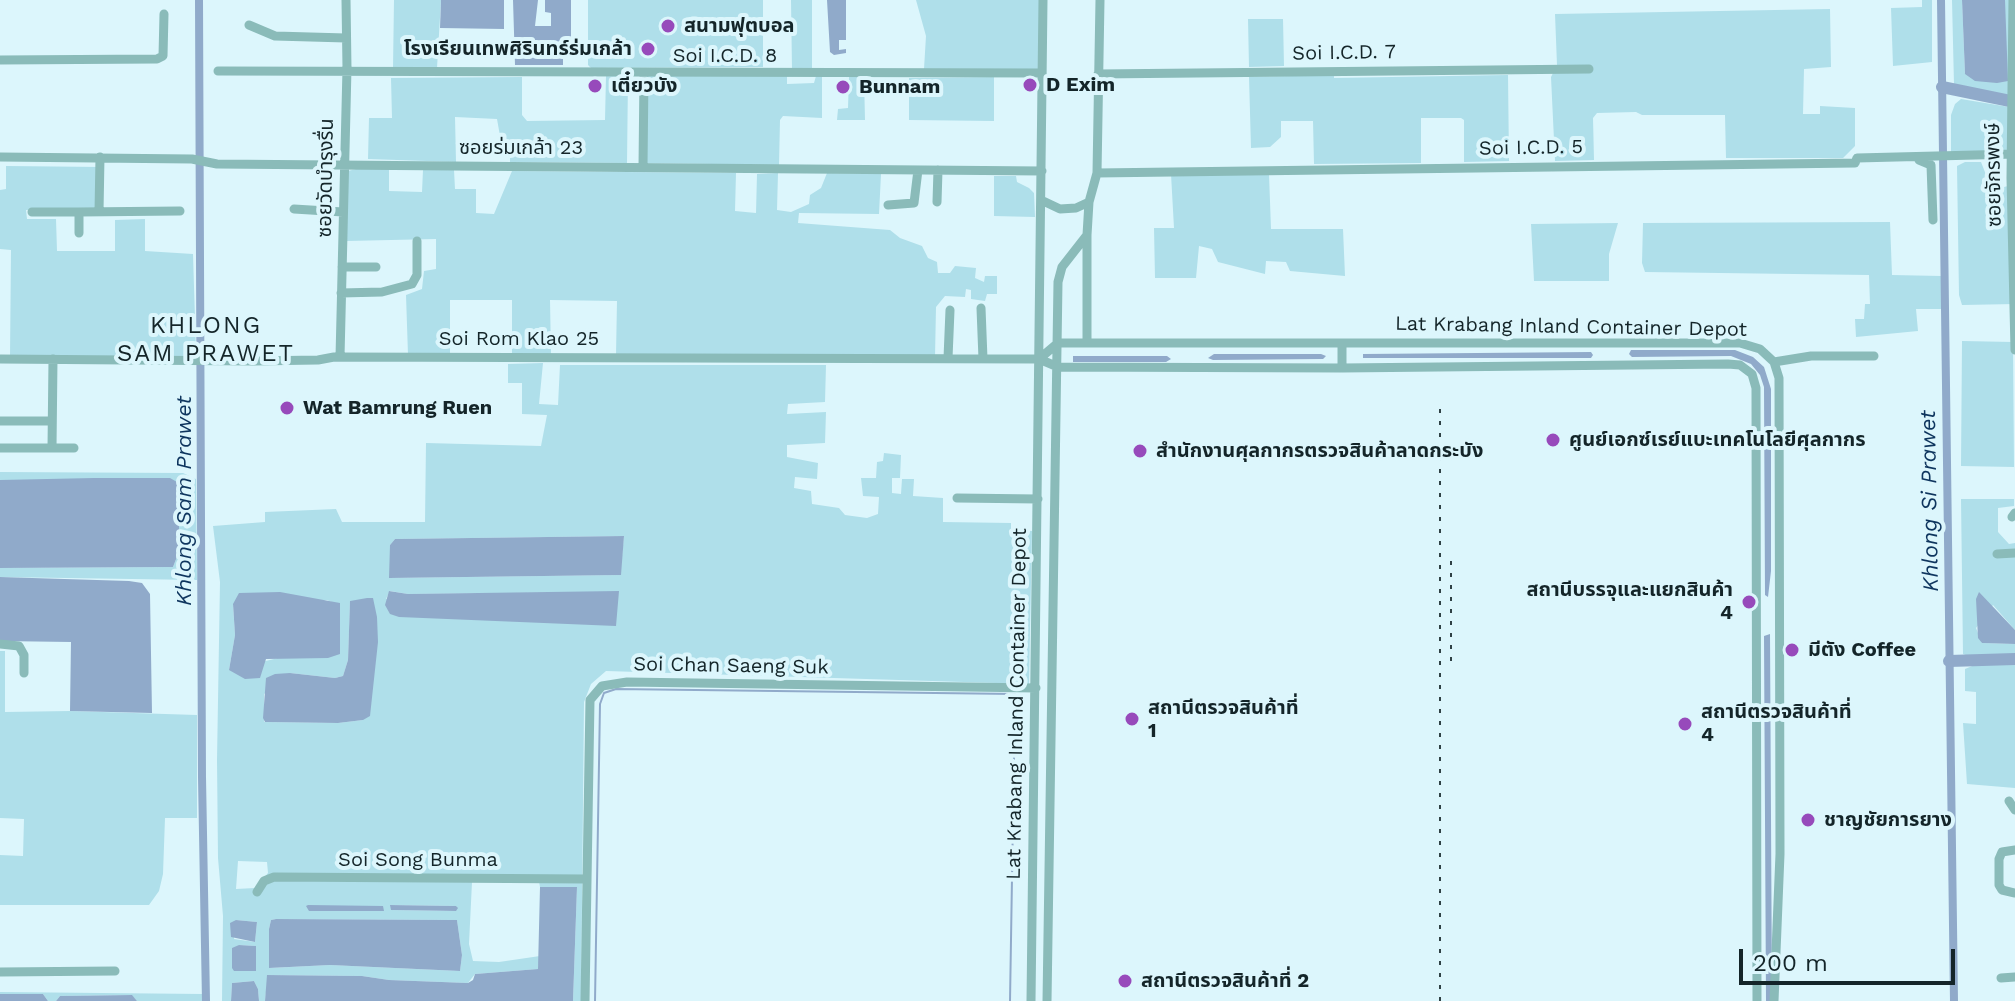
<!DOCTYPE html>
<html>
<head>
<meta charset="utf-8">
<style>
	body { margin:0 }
	#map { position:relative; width:2015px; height:1001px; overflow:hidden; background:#dcf6fc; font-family:"Work Sans",sans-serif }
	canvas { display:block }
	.scale { position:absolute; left:1739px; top:949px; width:216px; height:36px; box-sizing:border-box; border:4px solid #142529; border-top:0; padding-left:10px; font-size:24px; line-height:28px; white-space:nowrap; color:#142529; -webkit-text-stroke:6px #dcf6fc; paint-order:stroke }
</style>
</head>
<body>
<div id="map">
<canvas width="2015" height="1001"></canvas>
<div class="scale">200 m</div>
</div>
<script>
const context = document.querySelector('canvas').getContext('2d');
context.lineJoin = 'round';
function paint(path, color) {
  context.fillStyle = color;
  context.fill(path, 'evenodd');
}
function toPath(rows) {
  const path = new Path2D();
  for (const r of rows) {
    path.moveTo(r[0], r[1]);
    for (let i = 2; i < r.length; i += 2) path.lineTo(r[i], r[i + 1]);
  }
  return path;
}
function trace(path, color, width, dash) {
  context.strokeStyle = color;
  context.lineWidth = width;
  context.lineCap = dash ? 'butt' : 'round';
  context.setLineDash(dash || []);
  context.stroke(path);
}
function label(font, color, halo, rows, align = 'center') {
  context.font = font + ' "Work Sans","Noto Sans Thai",sans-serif';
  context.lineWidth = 8;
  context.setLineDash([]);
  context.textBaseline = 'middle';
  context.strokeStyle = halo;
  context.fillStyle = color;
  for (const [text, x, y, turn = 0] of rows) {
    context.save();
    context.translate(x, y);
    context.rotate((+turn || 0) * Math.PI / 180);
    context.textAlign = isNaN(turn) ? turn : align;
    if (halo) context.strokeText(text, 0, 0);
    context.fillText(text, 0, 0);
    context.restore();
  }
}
paint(toPath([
	[394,0,441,0,437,68,393,68],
	[588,0,763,0,763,67,591,68,588,65],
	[791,0,812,0,812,70,792,70],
	[916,0,1041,0,1040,70,924,69,926,36],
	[1922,0,1932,0,1932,62,1893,66,1891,8,1922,7],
	[1952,0,1962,0,1965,74,2005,12,2005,0,2015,0,2015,98,1954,85],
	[1830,9,1831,67,1804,69,1803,114,1820,114,1820,106,1855,108,1855,146,1843,158,1726,158,1725,115,1642,115,1636,112,1597,113,1593,118,1594,160,1555,161,1551,77,1557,65,1555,14],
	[1248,19,1283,19,1284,66,1249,67],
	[1334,75,1334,78,1508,75,1509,161,1464,162,1464,120,1461,118,1421,118,1421,163,1314,164,1313,121,1281,121,1281,137,1270,147,1251,148,1249,77],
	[606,76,628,77,627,163,510,162,510,152,505,147,500,136,497,119,455,117,456,162,368,159,369,118,392,118,391,78,522,77,522,115,527,121,605,120],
	[647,76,787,76,787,84,814,83,816,76,822,76,822,118,783,116,780,120,779,165,646,163],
	[849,77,864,77,865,120,837,120,838,109,848,108],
	[994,77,994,121,909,120,909,78],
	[1961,99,2015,108,2015,152,1951,152,1951,115,1955,104],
	[1965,162,1981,162,1992,190,2012,185,2015,304,1962,305,1959,295,1957,166],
	[6,166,102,167,103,208,26,210,27,219,56,219,57,251,115,251,115,220,145,219,145,251,193,254,196,352,192,357,10,357,11,250,0,249,0,190,6,189],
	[356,169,389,169,389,191,422,192,423,170,454,170,455,189,476,189,476,213,494,214,512,171,736,173,735,211,756,213,757,174,778,173,777,210,791,212,809,204,810,195,821,188,827,173,881,174,879,214,799,213,798,223,890,230,900,238,922,246,928,258,937,262,938,273,950,273,955,266,976,268,975,278,984,282,985,276,997,276,997,294,987,294,985,301,971,299,971,290,966,289,965,297,945,296,936,307,935,357,616,355,617,301,550,300,551,356,512,354,512,300,450,300,450,354,408,355,406,295,422,289,424,271,436,269,436,239,346,241,348,171],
	[1171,174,1269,174,1271,229,1343,229,1345,276,1290,271,1286,262,1266,261,1265,274,1218,262,1212,249,1199,246,1196,278,1155,278,1154,228,1174,228],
	[994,176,1016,176,1017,182,1029,188,1034,193,1035,217,994,216],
	[1890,222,1892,275,1941,276,1941,309,1916,309,1918,331,1856,337,1855,319,1864,319,1865,304,1870,304,1869,275,1645,272,1642,263,1643,223],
	[1618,223,1609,254,1609,281,1534,281,1531,224],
	[1962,341,2013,342,2014,467,1961,466],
	[543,363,539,404,558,405,560,365,826,365,825,402,788,404,787,414,826,412,825,443,787,445,787,457,818,463,817,479,795,477,794,488,811,491,812,504,839,508,845,515,867,518,878,514,879,497,863,496,861,478,876,478,877,462,883,461,884,453,901,455,900,478,892,478,892,493,901,494,902,479,914,479,913,496,943,498,943,522,1011,523,1011,530,1032,531,1029,684,606,671,591,684,584,702,581,1001,573,1001,577,887,540,887,539,882,472,882,469,944,473,961,499,962,540,956,538,969,475,974,468,983,389,980,362,976,268,975,265,1001,259,1001,258,989,254,981,232,983,231,1001,222,1001,223,916,218,858,217,760,220,582,213,526,265,522,265,512,336,509,342,522,425,522,426,443,541,446,547,415,522,414,522,383,508,383,508,364],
	[624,536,620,575,390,578,390,545,395,539],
	[390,591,408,594,619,592,386,599],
	[327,600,334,603,278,658,229,670,235,635,233,605],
	[350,602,363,720,338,723,264,722,264,694,290,673,335,678,343,676,348,660],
	[238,861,267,862,268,873,255,888,236,889],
	[391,905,456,906,457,908,455,911,391,910],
	[276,919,457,920,462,955,460,971,330,965,270,968,269,929,271,920],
	[236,920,257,922,255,942,234,939],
	[239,945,256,946,256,971,234,971],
	[0,472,183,473,196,479,197,580,0,577,0,568,173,567,180,549,177,482,0,480],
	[1961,499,2014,499,2014,506,1998,508,1998,532,2009,544,2015,543,2015,630,1993,605,1976,628,1982,643,2015,644,2015,656,1970,657,1963,654],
	[0,651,5,651,5,712,70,711,197,715,197,818,165,818,163,874,159,891,149,905,0,905,0,855,23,856,24,819,0,818],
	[2015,663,2015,788,1967,784,1963,723,1976,724,1976,692,1965,691,1965,669,1977,664],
	[0,992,203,994,203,1001,137,1001,131,995,60,996,56,1001,48,1001,43,994,0,994]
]), '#afdfea');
paint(toPath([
	[441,0,504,0,504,29,440,28],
	[513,0,538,0,535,26,551,26,551,13,545,12,545,0,571,0,571,56,563,58,563,65,515,65],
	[827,0,846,0,846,40,839,40,839,50,846,49,846,53,834,55,830,52],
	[1962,0,2005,0,2008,81,1997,83,1975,81,1965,74],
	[1631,350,1735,350,1753,357,1764,367,1771,389,1771,571,1768,597,1765,595,1764,387,1760,375,1751,364,1731,356,1632,357,1629,354],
	[1591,352,1593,355,1591,358,1363,358,1363,354],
	[1214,354,1321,354,1326,356,1323,359,1213,360,1208,358],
	[1073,356,1167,356,1171,359,1166,362,1073,362],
	[94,478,170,478,177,482,180,549,173,567,0,568,0,480],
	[624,536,621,575,389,578,390,545,395,539],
	[0,577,129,581,142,583,150,594,152,713,70,711,71,642,0,641],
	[389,591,408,594,619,591,616,626,399,617,390,614,385,605],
	[280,592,340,603,340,654,328,658,266,659,260,678,245,679,229,670,235,635,233,604,239,593],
	[1979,592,2015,630,2015,644,1982,643,1978,638,1976,599],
	[367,598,373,598,377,617,378,642,370,716,363,720,338,723,265,722,263,718,266,678,275,674,290,673,335,678,343,676,348,660,350,601],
	[1770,634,1772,1001,1766,1001,1764,636],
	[540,887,577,887,573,1001,265,1001,267,975,362,976,389,980,468,983,473,980,475,974,538,969],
	[308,905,383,906,384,911,309,911,306,906],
	[390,905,456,906,458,908,456,911,391,910],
	[276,919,457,920,462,955,460,971,330,965,269,968,269,929,271,920],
	[236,920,257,922,255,942,231,937,230,923],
	[239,945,256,946,256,971,234,971,232,968,232,948],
	[254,981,258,989,259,1001,231,1001,232,983],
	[0,994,43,994,48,1001,0,1001],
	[132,995,137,1001,56,1001,60,996]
]), '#90aaca');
trace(toPath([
	[595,1001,600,704,604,693,616,689,1015,694,1010,1001]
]), '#90aaca', 2);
trace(toPath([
	[199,0,202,777,206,1001],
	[1941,0,1954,1001]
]), '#90aaca', 8);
trace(toPath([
	[1942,87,2015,102],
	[1949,661,2015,659]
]), '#90aaca', 12);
trace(toPath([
	[2013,0,2011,178,2015,350],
	[249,25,275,36,346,38],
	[0,60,157,59,163,56,164,14],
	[218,71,1041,73],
	[1098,74,1589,69],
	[0,157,192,159,217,164,1042,171],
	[1919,160,1931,165,1933,220],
	[643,167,644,74],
	[1097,173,1855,163,1857,158,2015,154],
	[1041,200,1060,209,1076,208,1089,202],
	[937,202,938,170],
	[888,205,914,203,918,170],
	[294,209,343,212],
	[32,212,79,212],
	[99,212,100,157],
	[79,233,79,212,180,211],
	[1087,235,1087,343],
	[342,267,376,267],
	[341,293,382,292,412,284,417,275,417,241],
	[981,308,983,359],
	[1342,343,1342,368],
	[340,357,347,68,346,0],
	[948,358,950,310],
	[0,359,254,361,318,360,334,357,1039,359],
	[1774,362,1811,356,1874,356],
	[0,421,52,421],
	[0,448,52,448,53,359],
	[52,448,74,448],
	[957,498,1038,499],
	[2012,517,2015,513],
	[1997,554,2015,553],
	[0,644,19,646,24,655,24,673],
	[2009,801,2015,810],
	[2015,850,2002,852,1999,859,1999,885,2002,890,2015,893],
	[257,892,264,881,274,877,586,879],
	[0,972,115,971],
	[2001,978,2015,977],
	[585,1001,590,700,602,686,627,682,1036,688],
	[1031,1001,1043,0],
	[1047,1001,1058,282,1062,267,1087,235,1089,202,1097,173,1100,0],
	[1757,1001,1756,388,1752,374,1740,365,1728,364,1342,368,1058,367,1039,359,1058,343,1740,343,1760,349,1774,362,1779,378,1780,854,1774,1001]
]), '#8abbb9', 9);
trace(toPath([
	[1451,561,1451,661],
	[1440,1001,1440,401]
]), '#2f4145', 2, [4, 8]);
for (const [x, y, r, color] of [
	[668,26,8,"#974abb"],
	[648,49,8,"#974abb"],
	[1030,85,8,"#974abb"],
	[595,86,8,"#974abb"],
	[843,87,8,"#974abb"],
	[287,408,8,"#974abb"],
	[1553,440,8,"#974abb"],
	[1140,451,8,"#974abb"],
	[1749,602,8,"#974abb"],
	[1792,650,8,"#974abb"],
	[1132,719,8,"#974abb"],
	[1685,724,8,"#974abb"],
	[1808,820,8,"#974abb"],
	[1125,981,8,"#974abb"]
]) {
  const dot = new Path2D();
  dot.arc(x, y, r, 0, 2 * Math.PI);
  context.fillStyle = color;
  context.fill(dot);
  trace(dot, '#dcf6fc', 3);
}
label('bold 20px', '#142529', '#dcf6fc', [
	["สนามฟุตบอล",684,26],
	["โรงเรียนเทพศิรินทร์ร่มเกล้า",632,49,"right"],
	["D Exim",1046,85],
	["เตี๋ยวบัง",611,86],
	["Bunnam",859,87],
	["Wat Bamrung Ruen",303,408],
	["ศูนย์เอกซ์เรย์แบะเทคโนโลยีศุลกากร",1569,440],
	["สำนักงานศุลกากรตรวจสินค้าลาดกระบัง",1156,451],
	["สถานีบรรจุและแยกสินค้า",1733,590,"right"],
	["4",1733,613,"right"],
	["มีตัง Coffee",1808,650],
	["สถานีตรวจสินค้าที่",1148,708],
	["1",1148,731],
	["สถานีตรวจสินค้าที่",1701,712],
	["4",1701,735],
	["ชาญชัยการยาง",1824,820],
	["สถานีตรวจสินค้าที่ 2",1141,981]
], 'left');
label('20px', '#142529', '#dcf6fc', [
	["Soi I.C.D. 7",1344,53,-1],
	["Soi I.C.D. 8",725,56],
	["ซอยร่มเกล้า 23",521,148],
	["Soi I.C.D. 5",1531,148,-1],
	["ซอยจักรพงษ์",1994,175,-91],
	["ซอยวัดบำรุงรื่น",326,178,-89],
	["Lat Krabang Inland Container Depot",1571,327,1],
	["Soi Rom Klao 25",519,339],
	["Soi Chan Saeng Suk",731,666,1],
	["Lat Krabang Inland Container Depot",1017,704,-89],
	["Soi Song Bunma",418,860]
]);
label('italic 22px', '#0e355e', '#dcf6fc', [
	["Khlong Sam Prawet",185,501,-90],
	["Khlong Si Prawet",1930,501,-91]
]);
context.letterSpacing = '2px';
label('24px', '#142529', '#dcf6fc', [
	["KHLONG",206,326],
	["SAM PRAWET",206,354]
]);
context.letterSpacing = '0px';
</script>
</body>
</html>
